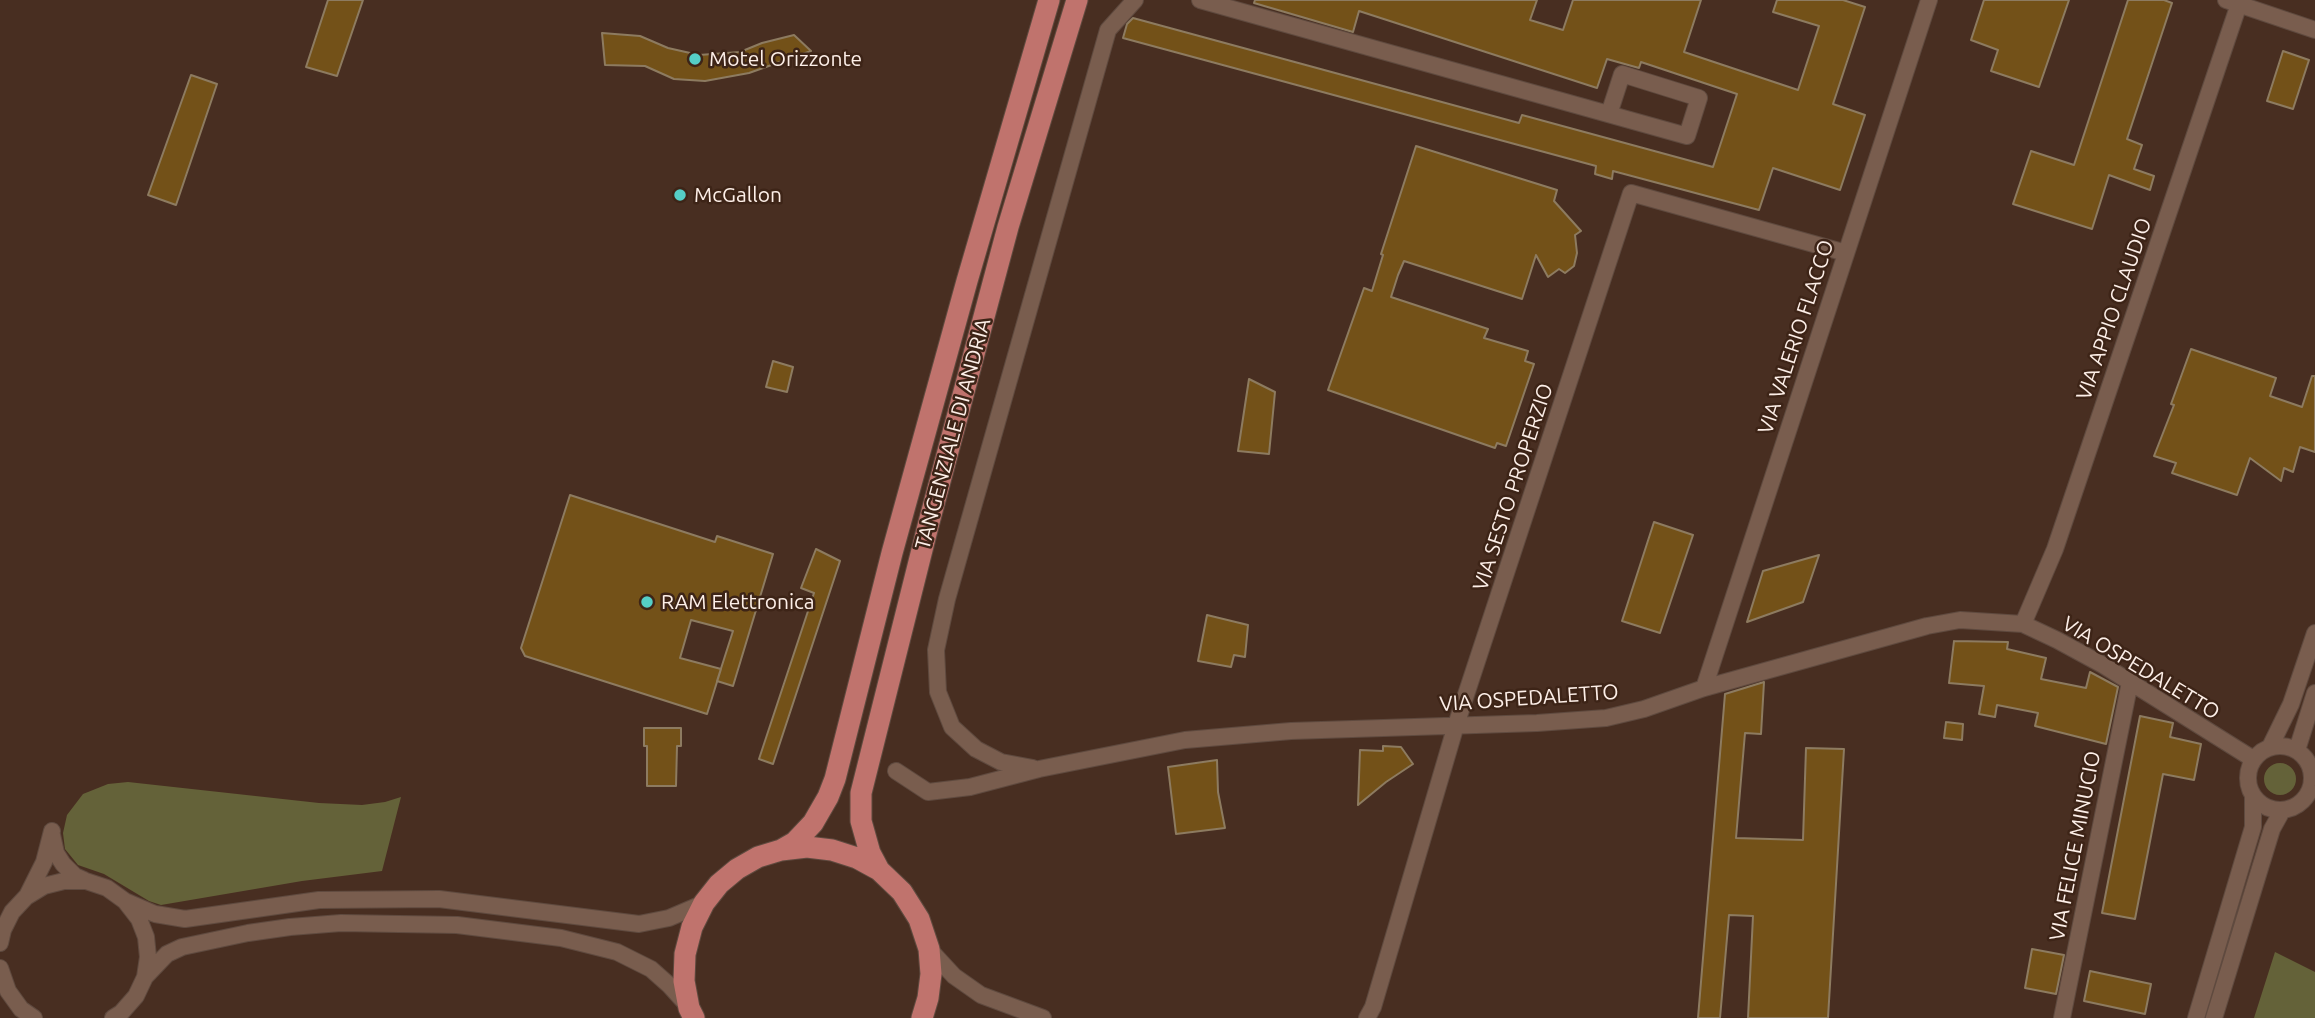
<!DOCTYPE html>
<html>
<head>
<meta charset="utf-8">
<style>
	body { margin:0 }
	canvas { display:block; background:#482e21 }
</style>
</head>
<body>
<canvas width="2315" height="1018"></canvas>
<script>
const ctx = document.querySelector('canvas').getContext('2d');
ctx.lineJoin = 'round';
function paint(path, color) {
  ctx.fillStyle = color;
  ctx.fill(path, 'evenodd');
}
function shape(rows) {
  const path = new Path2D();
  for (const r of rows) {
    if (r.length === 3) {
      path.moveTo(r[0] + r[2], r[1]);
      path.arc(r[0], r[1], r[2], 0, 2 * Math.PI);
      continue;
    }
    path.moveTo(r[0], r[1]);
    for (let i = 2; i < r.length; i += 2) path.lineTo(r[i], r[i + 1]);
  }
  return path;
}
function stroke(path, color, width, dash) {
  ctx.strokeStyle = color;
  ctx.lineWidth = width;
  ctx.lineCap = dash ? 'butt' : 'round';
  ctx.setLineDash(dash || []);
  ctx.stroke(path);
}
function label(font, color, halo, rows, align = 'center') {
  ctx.font = font + ' Ubuntu,sans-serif';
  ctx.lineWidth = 5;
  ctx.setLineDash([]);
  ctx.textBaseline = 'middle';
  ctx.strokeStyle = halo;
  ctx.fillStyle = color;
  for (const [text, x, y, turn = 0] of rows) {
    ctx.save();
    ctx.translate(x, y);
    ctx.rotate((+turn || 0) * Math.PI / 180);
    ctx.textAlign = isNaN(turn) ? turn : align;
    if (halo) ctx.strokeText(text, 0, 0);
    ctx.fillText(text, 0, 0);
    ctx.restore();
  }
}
const green = shape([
	[2280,779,16],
	[128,782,319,803,362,805,385,802,401,797,382,871,302,881,161,905,149,901,104,874,78,865,65,849,63,833,67,815,83,794,108,784],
	[2275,952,2315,972,2315,1018,2254,1018]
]);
const building = shape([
	[328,0,363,0,337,76,306,67,328,0],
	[1255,0,1537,0,1530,20,1563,30,1573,0,1701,0,1684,52,1798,90,1819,26,1773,12,1777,0,1843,0,1865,7,1833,104,1865,115,1840,190,1773,168,1759,210,1613,171,1612,179,1595,174,1596,166,1123,38,1127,24,1133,18,1519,123,1522,115,1713,167,1737,94,1641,62,1639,68,1607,59,1597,88,1359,11,1353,32,1254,3,1255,0],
	[1984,0,2069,0,2039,87,1991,71,1998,50,1971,40,1984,0],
	[2128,0,2164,0,2172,3,2127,139,2142,145,2134,169,2154,176,2150,190,2109,175,2092,229,2013,204,2031,151,2074,165,2128,0],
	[602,33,640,36,668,48,699,55,740,52,762,43,794,35,811,51,749,73,705,81,674,79,645,66,605,65,602,33],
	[2283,51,2309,60,2293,109,2267,101,2283,51],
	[191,75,217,84,176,205,148,195,191,75],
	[1416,146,1557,190,1554,201,1581,231,1575,235,1577,253,1574,266,1565,273,1559,269,1548,277,1536,255,1522,299,1404,261,1398,275,1391,297,1488,329,1484,338,1528,351,1525,361,1534,364,1506,446,1497,443,1495,448,1328,390,1364,288,1372,291,1383,255,1381,254,1416,146],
	[2191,349,2276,378,2270,396,2302,407,2312,376,2315,376,2315,452,2300,447,2293,472,2284,468,2281,481,2250,458,2237,495,2172,473,2176,463,2154,456,2174,405,2171,404,2191,349],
	[773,361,793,367,787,392,766,387,773,361],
	[1249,379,1275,392,1269,454,1238,451,1249,379],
	[570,495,715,542,717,536,773,554,733,686,717,681,733,631,691,620,680,658,721,669,707,714,525,656,521,648,570,495],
	[1654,522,1693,535,1660,633,1622,621,1654,522],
	[816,549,840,561,773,764,759,759,814,593,801,588,816,549],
	[1819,555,1803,602,1747,622,1763,571,1819,555],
	[1207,615,1248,625,1245,657,1234,655,1231,667,1198,661,1207,615],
	[1954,641,2008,642,2007,649,2046,658,2041,679,2086,688,2090,672,2118,687,2106,744,2035,726,2038,713,1997,705,1995,717,1979,714,1984,686,1949,683,1954,641],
	[1764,682,1761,734,1745,733,1736,838,1803,840,1806,748,1844,749,1828,1018,1748,1018,1753,916,1729,915,1720,1018,1698,1018,1725,694,1764,682],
	[2140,716,2173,723,2170,737,2201,744,2194,780,2163,774,2135,919,2102,913,2140,716],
	[1946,722,1963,724,1962,740,1944,738,1946,722],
	[644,728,681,728,681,746,677,746,676,786,647,786,647,746,644,746,644,728],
	[1383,746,1401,747,1413,764,1386,782,1358,805,1360,750,1383,751,1383,746],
	[1217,760,1218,792,1225,828,1176,834,1168,767,1217,760],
	[2032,949,2064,955,2056,994,2025,988,2032,949],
	[2090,971,2151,984,2145,1014,2084,1001,2090,971]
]);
const minor = shape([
	[1200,0,1687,136,1699,98,1622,74,1609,114],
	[2226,0,2315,30],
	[2023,624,2055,549,2239,4],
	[1704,688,1929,0],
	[2280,778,32],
	[2270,747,2291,704,2315,633],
	[2297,750,2315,693],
	[1033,768,1001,762,976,749,952,727,938,692,936,650,947,599,1108,30,1135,0],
	[896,771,928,792,970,787,1039,769,1185,740,1291,731,1537,723,1606,718,1644,709,1704,688,1927,626,1960,620,2023,624,2057,640,2103,665,2253,759],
	[52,835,56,853,63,864,75,876,84,880],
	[28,894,44,862,52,831],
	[125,901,155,914,185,919,319,900,439,899,639,924,669,918,704,903],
	[0,943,3,930,12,912,26,897,44,886,64,881,86,881,107,888,125,901,139,919,146,937,148,957,145,977,136,996,121,1013,113,1018],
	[929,949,954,976,981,995,1043,1018],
	[0,968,8,991,21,1009,34,1018],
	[145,977,167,954,182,947,248,933,290,927,341,923,457,925,561,938,617,952,651,969,669,985,688,1006],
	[1367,1018,1373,1007,1456,725,1631,193,1846,253],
	[2062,1018,2130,682],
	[2196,1018,2253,827,2253,796],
	[2214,1018,2272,829,2282,811]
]);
const primary = shape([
	[781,850,795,842,813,823,828,797,835,779,892,553,967,281,1049,0],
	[879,870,870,853,861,821,861,793,928,526,1008,227,1077,0],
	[694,1018,689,1008,684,981,685,954,692,927,704,903,719,884,737,869,758,857,781,850,807,847,832,850,857,858,879,870,902,892,919,919,929,949,931,974,928,998,922,1018]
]);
const markers = [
	[695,59,7,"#55cec6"],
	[680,195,7,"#55cec6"],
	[647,602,7,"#55cec6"]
];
const poiNames = [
	["Motel Orizzonte",709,59],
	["McGallon",694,195],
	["RAM Elettronica",661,602]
];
const streetNames = [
	["VIA APPIO CLAUDIO",2114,309,-71],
	["VIA VALERIO FLACCO",1796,337,-72],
	["TANGENZIALE DI ANDRIA",953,434,-75],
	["VIA SESTO PROPERZIO",1513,487,-72],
	["VIA OSPEDALETTO",2141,668,31],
	["VIA OSPEDALETTO",1529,698,-4],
	["VIA FELICE MINUCIO",2075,846,-79]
];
paint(green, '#646239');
paint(building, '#735118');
stroke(building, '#8d7b60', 2);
stroke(minor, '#5f4a3f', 18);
stroke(primary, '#5f4a3f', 23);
stroke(minor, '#795d4e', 16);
stroke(primary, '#c0736d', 21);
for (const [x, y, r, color] of markers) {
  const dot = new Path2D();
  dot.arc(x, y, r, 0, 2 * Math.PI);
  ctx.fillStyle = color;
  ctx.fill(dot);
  stroke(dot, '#3d2417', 2.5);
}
label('21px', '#fdefe8', '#3d2417', poiNames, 'left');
label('21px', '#fdefe8', '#3d2417', streetNames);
</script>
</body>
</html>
